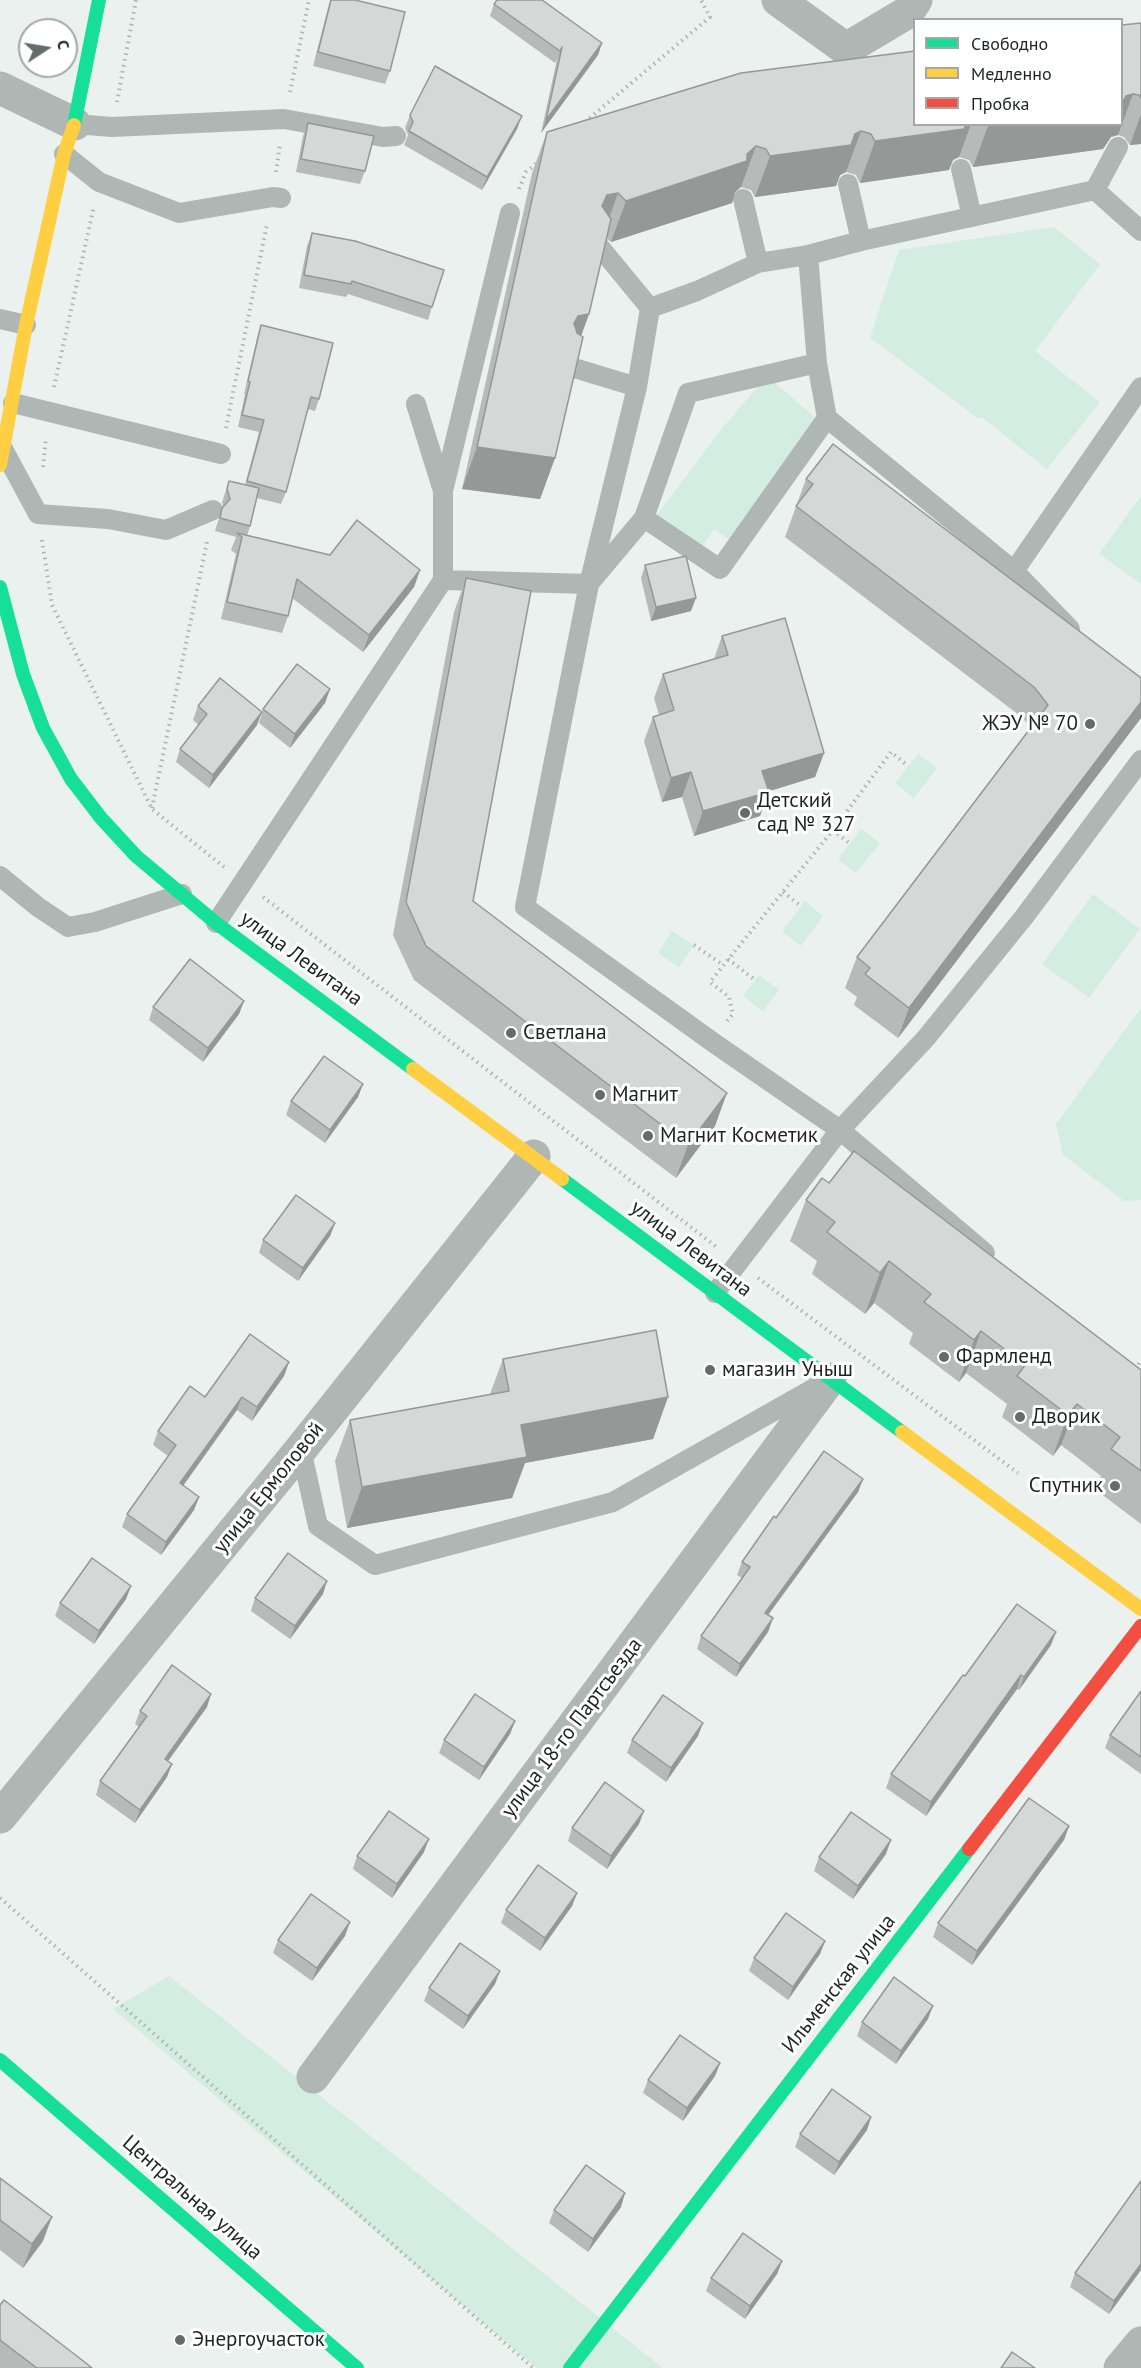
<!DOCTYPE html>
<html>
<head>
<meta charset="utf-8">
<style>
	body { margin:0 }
	#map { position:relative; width:1141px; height:2368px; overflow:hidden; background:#eaf1ee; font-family:"PT Sans",sans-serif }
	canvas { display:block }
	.legend { position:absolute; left:913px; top:18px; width:210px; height:108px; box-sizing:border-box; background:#fff; border:2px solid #a5a7a6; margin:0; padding:8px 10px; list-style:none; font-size:18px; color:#1e2321 }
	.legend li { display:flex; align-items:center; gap:12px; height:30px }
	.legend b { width:30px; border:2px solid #a5a7a6 }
	.north { position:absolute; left:18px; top:18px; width:60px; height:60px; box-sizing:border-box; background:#fff; border:2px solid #a5a7a6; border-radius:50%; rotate:78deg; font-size:16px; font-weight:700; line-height:24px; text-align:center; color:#1e2321 }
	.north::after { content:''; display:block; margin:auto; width:21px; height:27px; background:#656b69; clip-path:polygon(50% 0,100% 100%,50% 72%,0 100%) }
</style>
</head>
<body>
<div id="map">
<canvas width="1141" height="2368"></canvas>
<ul class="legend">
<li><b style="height:8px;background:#16e098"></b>Свободно</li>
<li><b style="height:8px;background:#ffcf43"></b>Медленно</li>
<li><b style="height:8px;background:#f24e42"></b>Пробка</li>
</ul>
<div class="north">С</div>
</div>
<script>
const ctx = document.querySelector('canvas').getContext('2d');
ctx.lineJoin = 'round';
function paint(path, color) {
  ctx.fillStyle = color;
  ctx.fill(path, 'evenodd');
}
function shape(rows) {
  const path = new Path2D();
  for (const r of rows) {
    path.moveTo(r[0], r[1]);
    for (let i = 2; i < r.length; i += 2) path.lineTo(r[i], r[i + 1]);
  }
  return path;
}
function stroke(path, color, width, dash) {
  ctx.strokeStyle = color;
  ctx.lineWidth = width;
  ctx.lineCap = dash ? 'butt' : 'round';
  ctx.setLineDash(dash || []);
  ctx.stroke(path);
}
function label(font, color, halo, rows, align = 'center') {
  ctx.font = font + ' "PT Sans",sans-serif';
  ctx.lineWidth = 6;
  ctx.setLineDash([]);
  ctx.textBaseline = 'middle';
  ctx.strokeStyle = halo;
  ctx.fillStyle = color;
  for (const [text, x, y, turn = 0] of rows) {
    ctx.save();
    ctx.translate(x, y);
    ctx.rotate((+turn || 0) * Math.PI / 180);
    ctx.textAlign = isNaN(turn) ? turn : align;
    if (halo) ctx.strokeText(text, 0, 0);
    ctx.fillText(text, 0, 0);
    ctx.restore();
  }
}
const green = shape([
	[1054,227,1100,264,1035,351,1100,402,1047,469,983,418,978,418,870,338,899,250],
	[767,376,818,420,731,541,714,529,701,548,654,519,724,426],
	[1141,496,1141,584,1099,554],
	[918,754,937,768,914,798,895,783],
	[861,829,880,843,856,873,838,859],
	[1093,894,1140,929,1089,998,1042,964],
	[805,901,823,916,801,946,782,931],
	[672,931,694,945,679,967,658,953],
	[759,975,779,990,763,1011,743,996],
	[1141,1008,1141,1200,1124,1201,1063,1155,1056,1124],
	[169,1976,663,2368,536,2368,113,2009]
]);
const path = shape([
	[290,92,309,0],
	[117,102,136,0],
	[585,122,710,17,701,0],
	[276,172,280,144],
	[519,189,526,172,538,162],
	[54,387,94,206],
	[226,428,267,224],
	[43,467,46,438],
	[42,540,52,605,152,809,224,867],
	[152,808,207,542],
	[833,830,849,843],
	[783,892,801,906],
	[263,897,718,1248],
	[694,945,723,965],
	[728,959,755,980],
	[727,1021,733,1014,729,997,710,982,833,830,891,752,908,766],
	[758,1278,1018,1473],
	[1136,1370,1141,1359],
	[0,1898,533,2368]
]);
const lane = shape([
	[75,124,112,127,284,119,383,137,396,136],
	[64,154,99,182,179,213,273,197,281,198],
	[961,169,972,217],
	[848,184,861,241],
	[1095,190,1118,147],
	[743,199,758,263],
	[599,246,650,308],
	[808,255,817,363,827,418,1014,571,1070,629],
	[0,319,26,325],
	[571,367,637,387],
	[13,403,221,454],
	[416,404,443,491],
	[3,449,38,514,108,519,166,530,213,510],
	[644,518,720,569,827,418],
	[1014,571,1141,387],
	[443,580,443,491,510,213],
	[592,580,644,518,688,393,817,363],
	[0,876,38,907,68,927,95,922,182,894],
	[216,923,443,580,589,584],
	[985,1253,840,1130,714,1043,525,907,589,584,637,387,650,308,697,291,758,263,808,255,861,241,1095,190,1141,231],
	[715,1293,840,1130,926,1038,1024,917,1141,760],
	[301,1449,318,1526,375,1565,613,1502,818,1386]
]);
const street = shape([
	[778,0,846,49,908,12,916,0],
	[0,88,75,124],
	[0,1817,301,1449,534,1156],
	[313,2077,830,1379],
	[1120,2368,1141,2343]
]);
const fast = shape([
	[74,125,99,0],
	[0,587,23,674,43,728,71,779,101,818,136,856,216,923,413,1069],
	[562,1179,902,1432],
	[0,2060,357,2368],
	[570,2368,969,1849]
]);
const slow = shape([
	[0,465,26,325,64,154,74,125],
	[413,1069,562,1179],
	[902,1432,1141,1609]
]);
const jam = shape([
	[969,1849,1141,1626]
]);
const wall = shape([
	[330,0,355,0,390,71,385,84,313,66],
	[494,4,602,43,598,55,541,133,557,59,555,63,490,16],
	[1141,23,1141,144,1130,145,1124,137,1118,135,1111,137,1103,149,973,167,969,160,959,157,953,160,949,170,860,183,856,175,846,172,840,175,836,186,755,197,751,190,741,187,735,192,732,203,611,242,606,238,589,314,581,336,555,458,540,499,462,489,532,173,547,132,915,124,1122,124],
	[410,115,517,129,482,190,404,145,408,135,405,128],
	[308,123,365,171,360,184,296,172,303,136],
	[312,233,432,307,428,320,348,294,346,297,299,288,307,246],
	[261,325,319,399,315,411,308,409,286,492,281,504,257,498,250,526,247,536,330,555,420,570,414,587,363,652,292,598,288,616,282,633,221,619,236,554,231,550,236,537,215,531,218,521,223,507,222,502,229,481,245,485,259,432,238,427,245,394,244,394,257,338],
	[806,479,1141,678,1141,718,898,1038,854,1005,857,997,845,988,857,957,1030,728,1023,718,785,537],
	[645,565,691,611,651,621,641,578],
	[466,578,473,901,715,1126,676,1178,414,980,393,935,454,612],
	[722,636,824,753,815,777,768,791,760,816,694,836,682,797,662,802,644,741,653,717,659,715,654,698,663,674,714,659],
	[330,689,325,703,290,748,259,723,263,709],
	[198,706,257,725,209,788,176,762,180,749,199,725,193,720],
	[244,1001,239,1014,203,1062,149,1020,153,1007],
	[363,1084,358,1097,325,1143,286,1115,291,1101],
	[829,1183,1141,1370,1141,1524,1096,1490,1101,1476,1061,1445,1053,1456,1002,1417,1007,1404,966,1373,959,1382,909,1344,913,1333,874,1303,865,1314,812,1274,817,1261,790,1241,806,1200],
	[335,1223,330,1236,298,1281,259,1253,263,1240],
	[503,1359,668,1397,653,1439,525,1463,512,1498,347,1528,335,1461,350,1420,490,1394],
	[289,1362,284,1376,252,1421,237,1410,183,1486,199,1497,194,1510,161,1555,122,1527,127,1514,168,1456,153,1445,158,1431,205,1397],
	[863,1479,858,1492,768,1615,773,1618,768,1632,736,1677,697,1649,701,1636,742,1578,737,1575,742,1562,776,1518],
	[131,1586,126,1599,94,1644,55,1616,60,1603],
	[323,1594,290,1639,251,1611,255,1598],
	[1051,1645,1019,1690,1017,1689,926,1816,886,1788,891,1774,965,1676],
	[1141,1691,1141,1774,1105,1748,1110,1735],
	[207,1707,168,1761,167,1777,135,1823,96,1795,100,1781,139,1727,135,1724,140,1711],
	[515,1721,510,1734,479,1780,439,1753,444,1740],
	[698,1736,666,1782,627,1753,632,1740],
	[639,1824,607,1869,568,1841,572,1828],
	[1069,1826,1064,1840,972,1965,933,1937,938,1923],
	[424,1852,392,1898,353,1869,357,1856],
	[886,1854,853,1899,814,1871,819,1857],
	[577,1893,572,1906,540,1951,501,1923,506,1910],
	[345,1936,312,1981,273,1953,278,1940],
	[825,1941,820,1954,788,2000,749,1971,754,1958],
	[495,1984,463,2029,424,2001,429,1988],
	[928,2019,896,2064,857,2036,862,2022],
	[720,2063,715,2076,683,2121,643,2093,648,2080],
	[871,2117,867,2130,834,2175,795,2147,800,2134],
	[0,2178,43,2241,23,2268,0,2250],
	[1141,2181,1141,2270,1109,2314,1070,2287,1075,2273],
	[621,2207,588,2252,549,2223,554,2210],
	[782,2261,777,2274,745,2319,706,2291,711,2278],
	[0,2305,92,2368,0,2368]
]);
const shadedWall = shape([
	[602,43,598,55,541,133,546,120],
	[1133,94,1118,135,1111,137,1103,149,973,167,988,126,995,124,1122,124,1122,103,1126,96],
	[1141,114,1141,144,1130,145],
	[522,116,517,129,482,190,487,177],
	[966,124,971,124,959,157,953,160,949,170,860,183,875,141],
	[861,131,846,172,840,175,836,186,755,197,770,156,855,134],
	[756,146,741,187,735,192,732,203,611,242,626,201,747,154],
	[618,193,603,235,602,206,607,195],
	[589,314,574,355,574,323,578,316],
	[477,447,555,458,540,499,462,489],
	[420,570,414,587,363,652,369,635],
	[696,598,691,611,651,621,656,607],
	[330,689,325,703,290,748,295,734],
	[1141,702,1141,718,898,1038,909,1008],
	[262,712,257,725,209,788,213,775],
	[824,753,815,777,754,796,762,771],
	[691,772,682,797,662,802,671,778],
	[769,792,760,816,694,836,703,811],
	[244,1001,239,1014,203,1062,208,1048],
	[363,1084,358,1097,325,1143,330,1130],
	[727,1093,715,1126,676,1178,688,1145],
	[335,1223,330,1236,298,1281,303,1268],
	[889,1261,874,1303,865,1314,880,1273],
	[981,1331,966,1373,959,1382,974,1340],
	[289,1362,284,1376,252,1421,257,1407],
	[242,1397,237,1410,175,1497,180,1483],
	[668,1397,653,1439,525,1463,512,1498,347,1528,362,1487,521,1425],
	[1077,1404,1061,1445,1053,1456,1068,1415],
	[863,1479,858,1492,760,1626,765,1613],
	[199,1497,194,1510,161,1555,166,1542],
	[327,1581,323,1594,290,1639,295,1626],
	[131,1586,126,1599,94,1644,99,1631],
	[773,1618,768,1632,736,1677,740,1664],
	[1056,1632,1051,1645,1019,1690,1024,1677],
	[1021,1675,1017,1689,926,1816,931,1802],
	[211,1694,207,1707,160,1772,165,1759],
	[515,1721,510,1734,479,1780,484,1767],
	[703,1723,698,1736,666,1782,671,1768],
	[172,1764,167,1777,135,1823,140,1810],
	[644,1811,639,1824,607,1869,611,1856],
	[1069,1826,1064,1840,972,1965,977,1951],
	[429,1839,424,1852,392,1898,397,1884],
	[891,1840,886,1854,853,1899,858,1886],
	[577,1893,572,1906,540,1951,545,1938],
	[350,1922,345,1936,312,1981,317,1968],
	[825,1941,820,1954,788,2000,793,1987],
	[500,1971,495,1984,463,2029,468,2016],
	[933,2006,928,2019,896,2064,901,2051],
	[720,2063,715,2076,683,2121,687,2108],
	[871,2117,867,2130,834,2175,839,2162],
	[625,2193,621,2207,588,2252,593,2239],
	[52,2217,43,2241,23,2268,32,2244],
	[782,2261,777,2274,745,2319,750,2306],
	[1141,2264,1141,2270,1109,2314,1114,2301]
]);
const building = shape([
	[331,0,355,0,405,12,390,71,318,52,331,0],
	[497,0,542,0,602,43,546,120,562,47,560,51,494,4,497,0],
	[1141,23,1141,98,1139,95,1133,94,1126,96,1122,103,1122,25,1141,23],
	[915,51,915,124,966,124,964,129,875,141,871,134,861,131,855,134,851,145,770,156,766,149,756,146,747,154,747,161,626,201,618,193,607,195,602,206,611,219,589,314,578,316,574,323,577,333,583,337,555,458,477,447,547,132,741,73,915,51],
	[435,66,522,116,487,177,409,131,413,122,410,115,435,66],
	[308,123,374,136,365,171,301,159,308,123],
	[312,233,355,241,444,270,432,307,352,281,351,284,304,275,312,233],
	[261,325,333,343,319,399,311,397,286,492,247,481,264,420,242,415,250,382,248,381,261,325],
	[833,444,1141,678,1141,702,909,1008,865,974,870,968,857,957,1048,705,1034,687,796,506,813,484,806,479,833,444],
	[229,481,259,488,250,526,220,518,222,508,230,499,227,489,229,481],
	[357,520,420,570,369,635,297,579,288,616,227,602,242,537,237,533,330,555,357,520],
	[686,556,696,598,656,607,645,565,686,556],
	[466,578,531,591,473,901,727,1093,688,1145,426,946,406,902,466,578],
	[785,618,824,753,762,771,769,792,703,811,691,772,671,778,653,717,674,710,663,674,728,655,722,636,785,618],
	[297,664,330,689,295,734,263,709,297,664],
	[220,678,262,712,213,775,180,749,207,714,198,706,220,678],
	[190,959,244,1001,208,1048,153,1007,190,959],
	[324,1056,363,1084,330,1130,291,1101,324,1056],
	[854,1151,1141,1370,1141,1471,1111,1449,1120,1437,1077,1404,1068,1415,1017,1376,1025,1365,981,1331,974,1340,924,1302,931,1294,889,1261,880,1273,827,1232,835,1222,806,1200,822,1178,829,1183,854,1151],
	[296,1195,335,1223,303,1268,263,1240,296,1195],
	[656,1330,668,1397,521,1425,527,1457,362,1487,350,1420,509,1391,503,1359,656,1330],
	[250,1334,289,1362,257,1407,242,1397,180,1483,199,1497,166,1542,127,1514,176,1445,158,1431,190,1386,205,1397,250,1334],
	[824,1451,863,1479,765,1613,773,1618,740,1664,701,1636,750,1567,742,1562,774,1516,776,1518,824,1451],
	[288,1553,327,1581,295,1626,255,1598,288,1553],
	[92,1558,131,1586,99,1631,60,1603,92,1558],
	[1017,1604,1056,1632,1024,1677,1021,1675,931,1802,891,1774,963,1675,965,1676,1017,1604],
	[172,1665,211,1694,165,1759,172,1764,140,1810,100,1781,147,1716,140,1711,172,1665],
	[1141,1691,1141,1757,1110,1735,1141,1691],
	[475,1694,515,1721,484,1767,444,1740,475,1694],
	[663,1695,703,1723,671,1768,632,1740,663,1695],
	[605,1782,644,1811,611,1856,572,1828,605,1782],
	[1029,1798,1069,1826,977,1951,938,1923,1029,1798],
	[389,1811,429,1839,397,1884,357,1856,389,1811],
	[851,1812,891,1840,858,1886,819,1857,851,1812],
	[538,1865,577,1893,545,1938,506,1910,538,1865],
	[311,1894,350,1922,317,1968,278,1940,311,1894],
	[786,1913,825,1941,793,1987,754,1958,786,1913],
	[460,1943,500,1971,468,2016,429,1988,460,1943],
	[894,1977,933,2006,901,2051,862,2022,894,1977],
	[680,2035,720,2063,687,2108,648,2080,680,2035],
	[832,2089,871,2117,839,2162,800,2134,832,2089],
	[586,2165,625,2193,593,2239,554,2210,586,2165],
	[0,2178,52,2217,32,2244,0,2220,0,2178],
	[1141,2181,1141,2264,1114,2301,1075,2273,1141,2181],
	[743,2233,782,2261,750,2306,711,2278,743,2233],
	[4,2300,82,2360,92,2368,37,2368,0,2340,0,2305,4,2300],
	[1012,2352,1035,2368,1001,2368,1012,2352]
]);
const markers = [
	[1090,724,6,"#656b69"],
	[745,813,6,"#656b69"],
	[511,1033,6,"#656b69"],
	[600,1095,6,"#656b69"],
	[648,1136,6,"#656b69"],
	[944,1357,6,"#656b69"],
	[710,1370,6,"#656b69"],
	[1020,1417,6,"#656b69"],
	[1115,1486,6,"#656b69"],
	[180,2340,6,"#656b69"]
];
const poiNames = [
	["ЖЭУ № 70",1078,724,"right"],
	["Детский",757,801],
	["сад № 327",757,825],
	["Светлана",523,1033],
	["Магнит",612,1095],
	["Магнит Косметик",660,1136],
	["Фармленд",956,1357],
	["магазин Уныш",722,1370],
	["Дворик",1032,1417],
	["Спутник",1103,1486,"right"],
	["Энергоучасток",192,2340]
];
const streetNames = [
	["улица Левитана",301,959,36],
	["улица Левитана",691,1249,37],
	["улица Ермоловой",269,1488,-51],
	["улица 18-го Партсъезда",572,1728,-53],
	["Ильменская улица",839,1984,-52],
	["Центральная улица",192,2198,41]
];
paint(green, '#d3ede2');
stroke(path, '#acb3b0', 4, [1.5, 4.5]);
stroke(lane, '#aeb7b4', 20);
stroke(street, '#aeb7b4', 33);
stroke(fast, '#16e098', 14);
stroke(slow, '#ffcf43', 14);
stroke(jam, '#f24e42', 14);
paint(wall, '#b6bbb9');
paint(shadedWall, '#949896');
paint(building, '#d4d9d7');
stroke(building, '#949896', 1.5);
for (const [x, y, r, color] of markers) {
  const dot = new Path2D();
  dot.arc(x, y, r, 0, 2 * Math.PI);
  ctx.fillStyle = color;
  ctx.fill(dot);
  stroke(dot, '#fff', 2);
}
label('21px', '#1e2321', '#fff', poiNames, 'left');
label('21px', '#1e2321', '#fff', streetNames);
</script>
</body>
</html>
